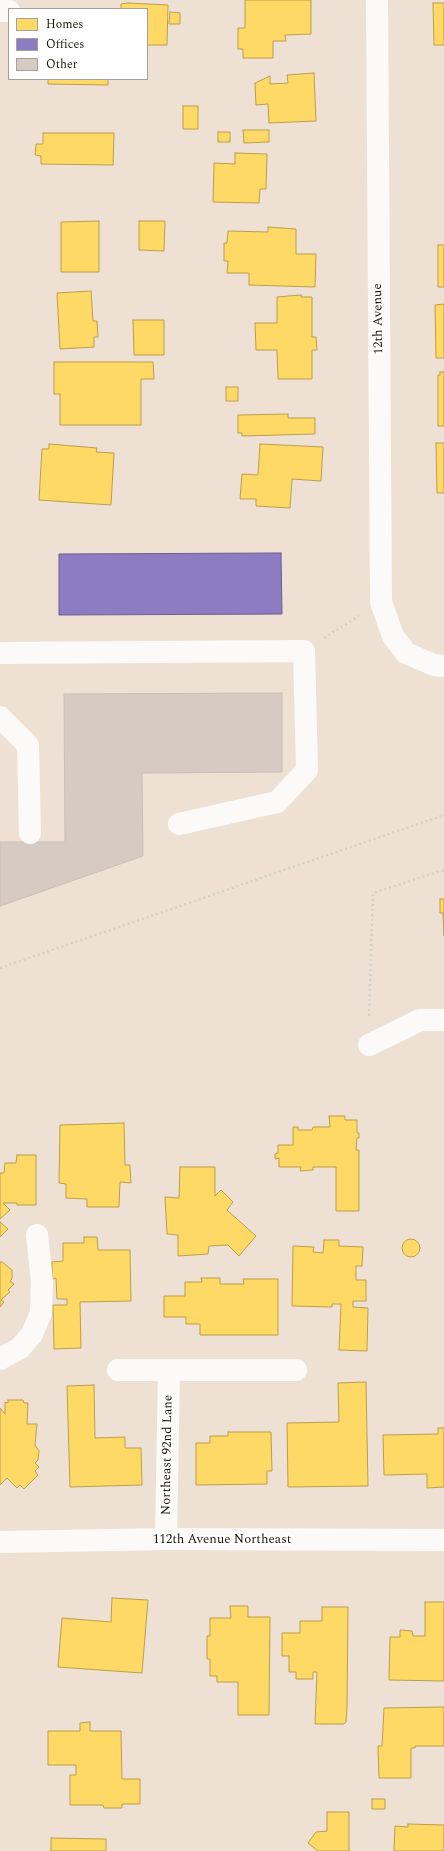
<!DOCTYPE html>
<html>
<head>
<meta charset="utf-8">
<style>
	body { margin:0 }
	#map { position:relative; width:444px; height:1851px; overflow:hidden; background:#eee1d3; font-family:Spectral,serif }
	canvas { display:block }
	.legend { position:absolute; left:8px; top:8px; width:140px; height:72px; box-sizing:border-box; background:#fff; border:1px solid #a4a19d; margin:0; padding:5px 7px; list-style:none; font-size:12px; color:#1c140b }
	.legend li { display:flex; align-items:center; gap:8px; height:20px }
	.legend b { width:20px; border:1px solid #a4a19d }
</style>
</head>
<body>
<div id="map">
<canvas width="444" height="1851"></canvas>
<ul class="legend">
<li><b style="height:11px;background:#ffd966"></b>Homes</li>
<li><b style="height:11px;background:#8e7cc3"></b>Offices</li>
<li><b style="height:11px;background:#d7cac2"></b>Other</li>
</ul>
</div>
<script>
const ctx = document.querySelector('canvas').getContext('2d');
ctx.lineJoin = 'round';
function paint(path, color) {
  ctx.fillStyle = color;
  ctx.fill(path, 'evenodd');
}
function shape(rows) {
  const path = new Path2D();
  for (const r of rows) {
    if (r.length === 3) {
      path.moveTo(r[0] + r[2], r[1]);
      path.arc(r[0], r[1], r[2], 0, 2 * Math.PI);
      continue;
    }
    path.moveTo(r[0], r[1]);
    for (let i = 2; i < r.length; i += 2) path.lineTo(r[i], r[i + 1]);
  }
  return path;
}
function stroke(path, color, width, dash) {
  ctx.strokeStyle = color;
  ctx.lineWidth = width;
  ctx.lineCap = dash ? 'butt' : 'round';
  ctx.setLineDash(dash || []);
  ctx.stroke(path);
}
function label(font, color, halo, rows, align = 'center') {
  ctx.font = font + ' Spectral,serif';
  ctx.lineWidth = 4;
  ctx.setLineDash([]);
  ctx.textBaseline = 'middle';
  ctx.strokeStyle = halo;
  ctx.fillStyle = color;
  for (const [text, x, y, turn = 0] of rows) {
    ctx.save();
    ctx.translate(x, y);
    ctx.rotate((+turn || 0) * Math.PI / 180);
    ctx.textAlign = isNaN(turn) ? turn : align;
    if (halo) ctx.strokeText(text, 0, 0);
    ctx.fillText(text, 0, 0);
    ctx.restore();
  }
}
const homes = shape([
	[245,0,311,0,311,34,285,35,286,41,273,41,273,58,243,58,243,49,238,49,238,28,245,28,245,0],
	[128,3,168,5,167,45,147,45,147,9,121,9,121,4,128,3],
	[433,3,444,3,444,45,434,45,433,3],
	[170,12,180,13,180,24,169,24,170,12],
	[314,73,316,121,269,123,268,104,256,105,255,83,270,76,270,84,288,83,287,75,314,73],
	[48,79,108,79,108,85,48,84,48,79],
	[183,106,198,106,198,129,183,129,183,106],
	[243,130,269,130,269,142,244,143,243,130],
	[218,132,230,132,230,142,218,142,218,132],
	[43,133,114,133,113,165,41,164,41,156,35,155,36,144,43,144,43,133],
	[235,153,267,154,266,189,260,189,259,203,213,202,214,163,235,164,235,153],
	[99,221,99,272,61,272,61,222,99,221],
	[139,221,165,221,164,251,139,250,139,221],
	[268,227,296,229,296,254,316,254,315,287,249,285,249,273,227,273,228,261,224,261,224,243,227,243,228,231,268,232,268,227],
	[438,245,444,245,444,287,438,287,438,245],
	[91,291,93,321,97,321,98,337,94,337,94,347,60,349,57,293,91,291],
	[301,295,301,297,312,297,312,337,316,337,317,350,312,350,312,379,278,379,277,350,256,350,255,323,277,323,277,297,301,295],
	[444,304,444,358,436,358,435,305,444,304],
	[133,320,164,320,164,355,134,355,133,320],
	[54,362,153,362,154,379,141,379,141,425,60,425,60,394,54,394,54,362],
	[440,372,444,372,444,426,438,426,438,375,440,375,440,372],
	[226,387,238,387,238,401,226,401,226,387],
	[288,414,288,418,315,418,315,434,242,436,242,433,238,433,238,415,288,414],
	[436,443,444,443,444,493,437,493,436,443],
	[49,444,97,448,96,452,114,453,111,505,39,500,42,449,49,449,49,444],
	[260,444,323,447,321,481,292,479,290,508,256,506,256,499,240,499,242,474,258,475,260,444],
	[440,899,444,899,444,936,443,913,440,913,440,899],
	[329,1116,345,1116,345,1120,357,1120,357,1133,359,1133,359,1138,357,1138,356,1150,359,1150,359,1211,336,1211,336,1167,313,1167,313,1170,300,1171,301,1167,279,1167,279,1158,275,1159,275,1154,278,1153,278,1145,293,1145,293,1127,298,1127,298,1130,312,1130,313,1127,330,1127,329,1116],
	[124,1123,125,1165,130,1165,131,1183,120,1182,119,1207,87,1207,87,1199,66,1198,66,1184,59,1183,60,1125,124,1123],
	[17,1155,36,1155,36,1205,17,1205,17,1203,3,1203,10,1210,0,1219,0,1173,4,1173,5,1163,16,1163,17,1155],
	[180,1167,215,1167,215,1196,221,1190,233,1202,227,1210,256,1236,239,1256,228,1245,209,1246,208,1254,178,1256,178,1235,167,1234,165,1197,179,1198,180,1167],
	[0,1222,8,1229,0,1237,0,1222],
	[84,1237,97,1237,98,1250,130,1250,131,1301,80,1302,81,1348,54,1349,53,1305,67,1305,67,1299,57,1299,56,1278,52,1279,52,1262,63,1261,63,1243,84,1243,84,1237],
	[411,1248,9],
	[324,1240,339,1240,339,1246,363,1247,362,1266,356,1266,356,1280,366,1280,366,1301,353,1301,353,1307,368,1308,367,1351,339,1350,341,1304,332,1304,332,1307,292,1306,293,1246,314,1247,313,1252,323,1253,324,1240],
	[0,1262,2,1262,12,1270,12,1279,10,1281,14,1284,8,1290,10,1292,1,1300,4,1302,0,1307,0,1262],
	[201,1278,220,1278,220,1284,244,1284,243,1279,278,1279,278,1335,200,1335,200,1324,186,1324,186,1317,164,1317,164,1296,185,1296,185,1282,202,1282,201,1278],
	[366,1382,368,1486,288,1487,287,1423,339,1422,338,1383,366,1382],
	[94,1385,95,1438,125,1437,125,1448,141,1448,142,1485,70,1487,67,1386,94,1385],
	[8,1400,23,1400,24,1403,28,1403,27,1424,37,1424,35,1445,39,1451,38,1460,35,1463,39,1467,35,1471,38,1475,24,1489,20,1485,17,1488,7,1478,0,1485,0,1408,5,1414,5,1402,8,1403,8,1400],
	[438,1428,444,1428,444,1487,427,1488,427,1474,384,1475,383,1435,438,1434,438,1428],
	[228,1432,271,1432,272,1471,267,1471,267,1484,196,1485,196,1443,210,1443,210,1436,228,1436,228,1432],
	[112,1598,148,1600,142,1673,58,1667,62,1618,111,1622,112,1598],
	[425,1602,444,1602,444,1681,389,1680,390,1637,400,1637,400,1630,412,1631,413,1636,425,1636,425,1602],
	[230,1606,248,1606,248,1617,270,1617,269,1715,238,1715,238,1682,217,1682,217,1676,210,1676,210,1659,207,1659,207,1636,210,1636,210,1618,231,1618,230,1606],
	[322,1607,348,1607,347,1708,346,1722,344,1724,315,1724,317,1672,313,1672,313,1679,296,1679,296,1672,289,1672,289,1656,282,1656,282,1633,300,1633,300,1621,322,1621,322,1607],
	[444,1707,444,1746,415,1746,415,1748,411,1748,411,1778,379,1778,378,1746,382,1746,384,1708,444,1707],
	[90,1722,90,1731,121,1731,122,1779,140,1779,140,1804,122,1804,122,1808,104,1808,103,1805,70,1805,70,1775,76,1775,76,1765,48,1765,48,1731,80,1731,80,1723,90,1722],
	[372,1799,385,1799,385,1809,372,1809,372,1799],
	[327,1812,349,1812,349,1851,318,1851,308,1843,316,1832,327,1831,327,1812],
	[408,1824,444,1825,444,1851,394,1851,395,1826,408,1827,408,1824],
	[51,1838,106,1839,106,1851,51,1851,51,1838]
]);
const offices = shape([
	[281,553,282,614,59,615,59,554,281,553]
]);
const building = shape([
	[282,693,282,772,142,773,143,856,0,906,0,842,65,842,64,694,282,693]
]);
const path = shape([
	[324,638,359,616],
	[0,968,444,815],
	[369,1016,373,893,444,870]
]);
const minor = shape([
	[377,0,381,602,393,636,406,653,434,665,444,666],
	[0,11,9,11],
	[0,653,304,651,307,770,277,802,179,824],
	[0,717,28,745,30,833],
	[369,1045,420,1020,444,1020],
	[0,1359,20,1348,32,1334,41,1313,42,1282,37,1235],
	[118,1370,296,1370],
	[166,1539,169,1370],
	[0,1542,166,1539,444,1540]
]);
const streetNames = [
	["12th Avenue",379,319,-91],
	["Northeast 92nd Lane",168,1455,-89],
	["112th Avenue Northeast",222,1540]
];
paint(homes, '#ffd966');
stroke(homes, '#bb9e4b', 1);
paint(offices, '#8e7cc3');
stroke(offices, '#6c5d8c', 1);
paint(building, '#d7cac2');
stroke(building, '#cabeb5', 1);
stroke(path, '#d3cfca', 2.5, [2, 3]);
stroke(minor, '#fcfaf8', 22);
label('13px', '#1c140b', '#fff', streetNames);
</script>
</body>
</html>
